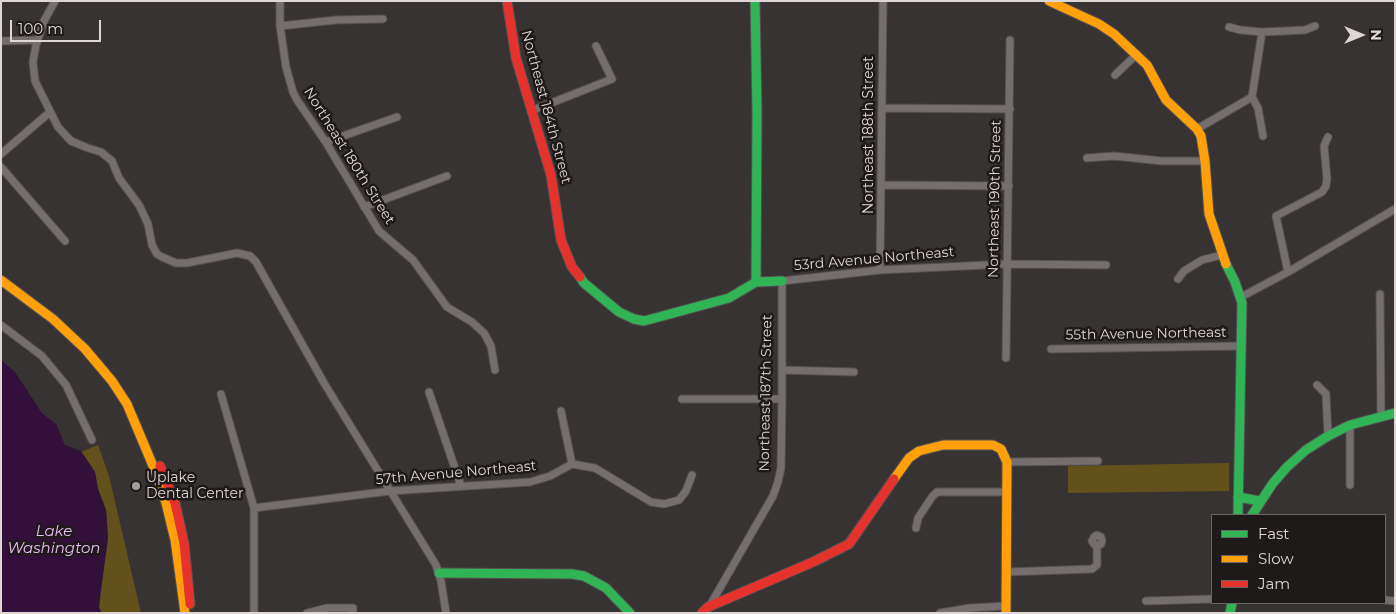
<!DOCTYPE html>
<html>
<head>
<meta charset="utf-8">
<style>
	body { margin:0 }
	#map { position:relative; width:1396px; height:614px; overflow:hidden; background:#383333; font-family:Montserrat,sans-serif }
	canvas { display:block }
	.frame { position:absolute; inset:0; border:2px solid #ddd6d5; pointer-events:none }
	.legend { position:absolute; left:1211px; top:514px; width:175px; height:90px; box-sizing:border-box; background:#1f1a1a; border:1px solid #6b6565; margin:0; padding:6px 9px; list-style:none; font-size:15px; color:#ddd6d5 }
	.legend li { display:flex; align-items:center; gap:10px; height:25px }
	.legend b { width:25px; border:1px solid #6b6565 }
	.north { position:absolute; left:1336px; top:10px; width:50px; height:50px; -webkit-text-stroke:4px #1f1a1a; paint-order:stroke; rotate:90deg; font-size:14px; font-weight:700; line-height:20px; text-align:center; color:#ddd6d5 }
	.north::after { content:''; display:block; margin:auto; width:18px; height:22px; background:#ddd6d5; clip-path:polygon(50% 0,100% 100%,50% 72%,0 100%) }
	.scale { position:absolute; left:10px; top:20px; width:91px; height:22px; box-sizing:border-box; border:2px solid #ddd6d5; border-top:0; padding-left:6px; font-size:15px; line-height:18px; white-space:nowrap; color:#ddd6d5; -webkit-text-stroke:4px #1f1a1a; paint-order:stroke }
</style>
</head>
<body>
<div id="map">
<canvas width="1396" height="614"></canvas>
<div class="frame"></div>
<ul class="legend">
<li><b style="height:6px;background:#30b455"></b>Fast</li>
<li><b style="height:6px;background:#ff9f0a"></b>Slow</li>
<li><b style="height:6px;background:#e5322d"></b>Jam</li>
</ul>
<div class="north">N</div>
<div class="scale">100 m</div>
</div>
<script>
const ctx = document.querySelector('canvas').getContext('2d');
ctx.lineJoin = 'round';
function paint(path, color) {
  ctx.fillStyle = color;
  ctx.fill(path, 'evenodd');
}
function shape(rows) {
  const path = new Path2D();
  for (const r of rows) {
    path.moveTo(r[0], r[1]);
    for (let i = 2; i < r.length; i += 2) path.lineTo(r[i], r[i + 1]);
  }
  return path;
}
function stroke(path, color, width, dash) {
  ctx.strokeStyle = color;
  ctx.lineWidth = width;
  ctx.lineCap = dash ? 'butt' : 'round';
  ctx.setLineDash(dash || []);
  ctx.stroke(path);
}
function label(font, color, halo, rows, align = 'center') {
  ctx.font = font + ' Montserrat,sans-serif';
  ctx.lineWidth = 5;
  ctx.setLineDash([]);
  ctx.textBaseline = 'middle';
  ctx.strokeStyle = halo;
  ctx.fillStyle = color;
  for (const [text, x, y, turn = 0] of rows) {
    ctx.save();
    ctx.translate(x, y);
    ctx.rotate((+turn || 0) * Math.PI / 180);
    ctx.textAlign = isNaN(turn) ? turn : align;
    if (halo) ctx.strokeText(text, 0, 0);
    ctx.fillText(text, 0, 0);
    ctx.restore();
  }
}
const green = shape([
	[98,445,109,476,141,613,102,613,99,608,108,538,106,510,98,489,95,472,81,452],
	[1229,463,1229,491,1068,493,1068,466]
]);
const water = shape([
	[1,360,15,372,42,413,56,424,65,445,81,451,95,472,98,489,106,510,108,538,100,595,99,608,102,613,1,613]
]);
const street = shape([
	[55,1,44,21,36,45,33,62,35,81,58,127,71,141,88,148,101,152,112,161,119,178,139,205,148,224,152,245,157,254,162,257,176,263,187,263,237,253,250,256,256,262,324,383,436,565,441,581,446,613],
	[280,1,280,26,286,67,293,92,297,100,325,141,379,231,413,260,447,307,472,322,484,333,491,346,495,370],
	[280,26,336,20,383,19],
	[1229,27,1240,30,1262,32,1305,30,1315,26],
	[1262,32,1252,97,1258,108,1263,136],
	[1,41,38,40],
	[1115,75,1137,54],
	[882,108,1010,109],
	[531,111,612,79,596,46],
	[1197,129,1252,97],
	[326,142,397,117],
	[1,154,50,112],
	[1087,158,1114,156,1162,161,1205,161],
	[1,167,65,241],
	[881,185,1009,186],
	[364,207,447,176],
	[880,270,883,1],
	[1288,272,1276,216,1322,192,1326,186,1327,179,1324,146,1328,137],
	[1178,279,1184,271,1202,260,1222,255],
	[1380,294,1381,416],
	[1241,297,1288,272,1395,209],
	[1,325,42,356,66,385,92,440],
	[1051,349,1241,346],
	[1006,358,1010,40],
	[782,370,854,372],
	[1317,385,1326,394,1328,436],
	[429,392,461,486],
	[221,394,254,508,254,613],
	[682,399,782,399],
	[561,411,572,464],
	[1007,462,1098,461],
	[1350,485,1350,425],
	[254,508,390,491,530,482,550,476,572,464,595,468,651,502,664,504,679,500,686,491,692,475],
	[916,528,918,518,932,497,937,492,1007,492],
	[1007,572,1092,569,1097,565,1097,546,1094,544,1092,541,1094,537,1097,535,1101,537,1102,541,1101,544,1097,546],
	[1385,600,1395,601],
	[1146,601,1212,599],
	[709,607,773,496,778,482,781,468,782,399,782,281,880,270,1007,264,1106,265],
	[307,613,327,608,353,608,353,613],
	[940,613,970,608,1006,606]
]);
const fast = shape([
	[755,1,757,112,756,282],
	[1226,264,1235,282,1242,303,1238,515],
	[580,277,584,283,619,312,634,319,644,321,729,298,756,282,782,281],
	[1238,497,1260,501],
	[1252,515,1273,483,1287,467,1306,450,1328,436,1350,425,1395,413],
	[439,573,572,574,584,576,606,588,630,613],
	[1230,613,1232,603]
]);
const slow = shape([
	[1049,1,1099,24,1114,34,1147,65,1166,100,1197,129,1201,136,1205,161,1209,214,1226,264],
	[1,280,53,319,85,349,112,381,127,404,156,473,166,503,175,540,185,613],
	[894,479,909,458,919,451,943,445,993,445,1001,449,1007,462,1006,613]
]);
const jam = shape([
	[507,1,516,58,551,175,561,240,572,267,580,277],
	[160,466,175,503,184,543,190,604],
	[702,613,708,607,813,562,849,544,894,479]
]);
const markers = [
	[136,486,5,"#a39d9c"]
];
const streetNames = [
	["Northeast 184th Street",546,107,75],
	["Northeast 188th Street",869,135,-90],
	["Northeast 180th Street",349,156,58],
	["Northeast 190th Street",995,199,-89],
	["53rd Avenue Northeast",874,259,-5],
	["55th Avenue Northeast",1146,334,-1],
	["Northeast 187th Street",766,393,-89],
	["57th Avenue Northeast",456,473,-5]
];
const poiNames = [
	["Uplake",146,478],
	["Dental Center",146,494]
];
const waterNames = [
	["Lake",54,532],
	["Washington",54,549]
];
paint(green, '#62511b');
paint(water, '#33103a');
stroke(street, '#555050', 9);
stroke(fast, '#555050', 11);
stroke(slow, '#555050', 11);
stroke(jam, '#555050', 11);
stroke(street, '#746f6e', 7);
stroke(fast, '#30b455', 9);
stroke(slow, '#ff9f0a', 9);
stroke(jam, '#e5322d', 9);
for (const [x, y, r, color] of markers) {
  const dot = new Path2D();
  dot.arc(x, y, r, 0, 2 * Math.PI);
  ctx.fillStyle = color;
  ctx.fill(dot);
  stroke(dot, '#1f1a1a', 2);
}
label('14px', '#ddd6d5', '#1f1a1a', streetNames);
label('14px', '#ddd6d5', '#1f1a1a', poiNames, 'left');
label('italic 15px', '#ecbcfa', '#1f1a1a', waterNames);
</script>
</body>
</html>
